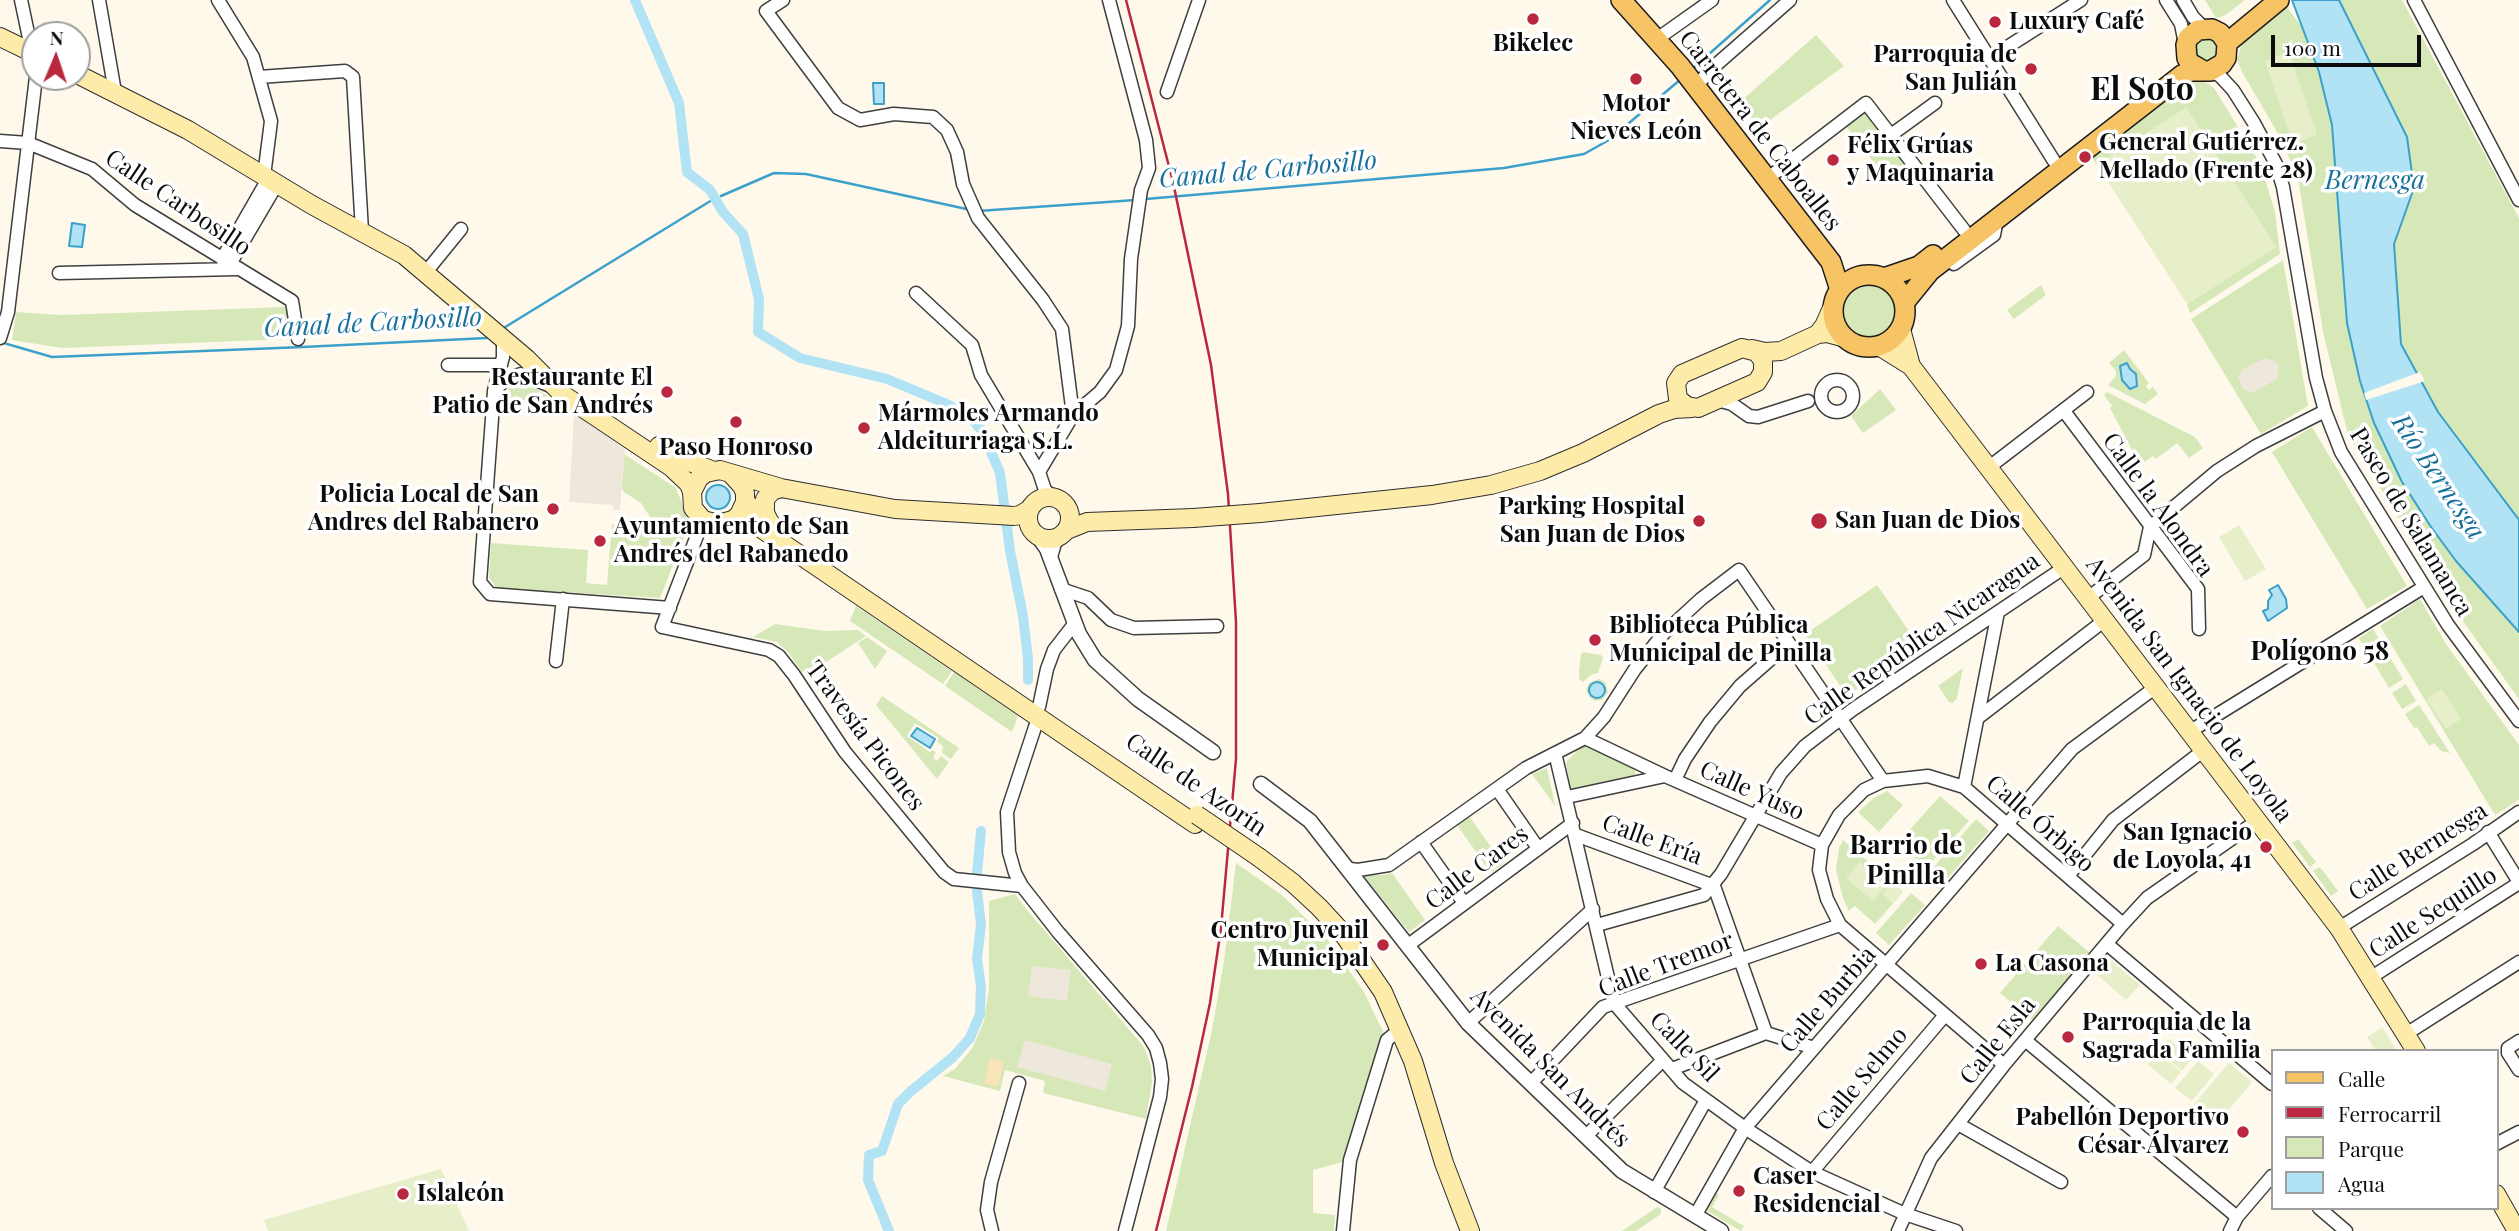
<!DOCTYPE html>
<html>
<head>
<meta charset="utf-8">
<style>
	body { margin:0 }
	#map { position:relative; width:2519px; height:1231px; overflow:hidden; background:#fff9ec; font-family:"Playfair Display",serif }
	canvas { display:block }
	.legend { position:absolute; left:2271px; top:1049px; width:228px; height:161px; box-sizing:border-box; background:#fff; border:2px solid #9e9e9e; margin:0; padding:9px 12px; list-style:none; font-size:21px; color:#0c0c0c }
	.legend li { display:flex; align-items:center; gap:14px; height:35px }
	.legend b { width:35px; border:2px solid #9e9e9e }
	.north { position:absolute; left:21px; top:21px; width:70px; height:70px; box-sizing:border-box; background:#fff; border:2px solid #9e9e9e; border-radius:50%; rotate:2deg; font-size:19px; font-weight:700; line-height:28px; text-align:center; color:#0c0c0c }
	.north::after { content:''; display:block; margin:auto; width:24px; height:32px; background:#b9283e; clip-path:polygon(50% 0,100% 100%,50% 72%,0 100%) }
	.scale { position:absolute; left:2271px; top:35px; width:150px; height:32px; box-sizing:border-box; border:4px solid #0c0c0c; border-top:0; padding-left:9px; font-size:21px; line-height:24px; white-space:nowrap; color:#0c0c0c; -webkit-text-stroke:5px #fff; paint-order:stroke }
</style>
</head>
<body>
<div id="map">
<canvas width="2519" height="1231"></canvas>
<ul class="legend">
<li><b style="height:9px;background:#f6c365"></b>Calle</li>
<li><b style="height:9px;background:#b9283e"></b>Ferrocarril</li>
<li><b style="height:19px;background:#d6e8b7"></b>Parque</li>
<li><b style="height:19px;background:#b2e3f5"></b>Agua</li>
</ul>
<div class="north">N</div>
<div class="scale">100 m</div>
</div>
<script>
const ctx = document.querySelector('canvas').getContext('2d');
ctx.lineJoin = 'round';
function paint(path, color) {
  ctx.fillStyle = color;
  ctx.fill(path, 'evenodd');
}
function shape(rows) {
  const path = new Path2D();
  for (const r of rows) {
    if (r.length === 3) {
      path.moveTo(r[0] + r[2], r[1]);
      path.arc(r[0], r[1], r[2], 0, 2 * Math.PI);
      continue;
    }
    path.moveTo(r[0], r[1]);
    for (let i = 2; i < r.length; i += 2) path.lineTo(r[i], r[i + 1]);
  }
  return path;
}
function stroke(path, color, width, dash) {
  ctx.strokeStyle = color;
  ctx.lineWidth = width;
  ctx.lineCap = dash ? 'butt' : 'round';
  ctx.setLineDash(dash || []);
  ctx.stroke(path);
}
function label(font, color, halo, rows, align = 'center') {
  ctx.font = font + ' "Playfair Display",serif';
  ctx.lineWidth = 7;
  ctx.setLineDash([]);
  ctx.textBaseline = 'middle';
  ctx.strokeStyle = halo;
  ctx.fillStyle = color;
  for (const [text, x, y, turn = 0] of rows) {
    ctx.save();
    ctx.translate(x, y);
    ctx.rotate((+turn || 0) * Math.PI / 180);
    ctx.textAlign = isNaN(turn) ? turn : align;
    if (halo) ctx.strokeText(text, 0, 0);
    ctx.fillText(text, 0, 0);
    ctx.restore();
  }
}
const green = shape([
	[2205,0,2245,0,2224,16,2216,18],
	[2269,0,2282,0,2301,26,2312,51,2327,100,2332,125,2347,323,2360,381,2374,423,2402,482,2431,527,2456,561,2519,632,2519,699,2454,609,2348,435,2323,332,2298,178,2280,137,2242,72,2237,59,2242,44,2263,24,2279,14],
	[2339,0,2402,0,2519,218,2519,520,2438,412,2401,344,2394,244,2414,188,2368,64],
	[1816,35,1844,66,1759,128,1740,102],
	[2200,35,2219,40,2218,60,2199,63,2192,46],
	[2202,80,2214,88,2260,163,2275,212,2280,254,2190,313,2187,304,2276,247,2186,108,2097,165,2092,158,2188,84],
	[1864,110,1906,166,1887,180,1845,125],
	[2283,260,2308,406,2261,434,2191,319],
	[1869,311,26],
	[2041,285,2046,295,2014,319,2007,310],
	[286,307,289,319,290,339,62,348,12,340,16,312,62,315],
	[2124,350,2149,383,2146,386,2149,390,2153,387,2158,394,2145,404,2108,385,2116,376,2116,371,2109,363],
	[521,383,530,385,557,402,502,399,508,389],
	[1880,389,1896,410,1863,433,1851,416],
	[2107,392,2195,437,2203,448,2189,458,2177,443,2156,459,2153,456,2140,465,2110,408,2112,406,2104,395],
	[2312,427,2407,586,2367,609,2272,452],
	[624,454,676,488,686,514,687,523,652,520,641,503,624,492,622,489],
	[649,521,680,527,685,535,660,598,497,588,489,578,491,543,588,550,586,583,607,585,612,524,618,524,629,531,639,533,647,530],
	[1877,585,1920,647,1847,696,1805,634],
	[2420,599,2446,644,2519,745,2519,800,2495,815,2380,626],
	[856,606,952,671,943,684,850,621],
	[775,624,825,631,858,630,866,636,809,673,801,671,789,653,777,642,753,637],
	[2373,629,2403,679,2389,688,2359,638],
	[867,637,887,651,875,669,858,643],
	[1583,652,1601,655,1603,658,1598,673,1591,675,1583,682,1579,679,1579,672,1581,654],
	[1963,668,1957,698,1953,703,1949,702,1938,686],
	[954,672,1018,716,1012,732,945,686],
	[1599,679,1605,682,1608,692,1602,700,1595,701,1589,697,1586,690,1589,683],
	[2406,684,2416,701,2402,709,2392,693],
	[882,696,959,748,951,759,942,753,943,746,937,742,939,738,915,723,907,736,930,752,932,750,936,752,933,758,937,761,941,756,949,762,937,779,876,705],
	[2419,705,2450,753,2441,751,2434,743,2429,746,2417,727,2414,728,2405,714],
	[1583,745,1635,768,1635,776,1570,789,1566,762],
	[1547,768,1555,806,1532,774],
	[1887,791,1903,805,1879,832,1858,812,1874,798],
	[1940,796,1969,821,1926,868,1898,843],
	[1469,816,1503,864,1491,873,1457,825],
	[1976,819,1989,831,1938,889,1924,878],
	[2298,839,2316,862,2310,867,2292,843],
	[1843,840,1903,892,1875,924,1855,906,1849,911,1843,898,1836,870,1839,848],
	[1236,863,1283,896,1327,939,1364,992,1387,1040,1350,1160,1313,1170,1313,1213,1335,1215,1334,1231,1166,1231,1212,1030,1224,961],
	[2320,867,2338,891,2331,896,2313,871],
	[1392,873,1425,920,1409,932,1363,875,1385,875],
	[1911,893,1925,905,1889,945,1876,933],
	[1015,894,1027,910,1144,1047,1151,1066,1152,1082,1146,1119,1043,1093,1045,1081,1005,1070,1000,1091,943,1076,955,1069,973,1047,984,1021,989,988,989,901],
	[2058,926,2090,953,2032,1020,2000,993],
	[1716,1193,1719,1195,1712,1207,1744,1226,1741,1231,1706,1210],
	[1657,1207,1661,1209,1661,1214,1636,1231,1622,1231]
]);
const sand = shape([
	[990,1058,1004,1062,998,1087,984,1083]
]);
const pitch = shape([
	[2289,52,2317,135,2293,144,2265,61],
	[2186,108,2276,247,2187,304,2097,165],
	[2239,525,2266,569,2245,581,2219,537],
	[2442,689,2461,719,2446,729,2426,699],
	[1860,862,1887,885,1873,901,1846,878],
	[1892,882,1903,892,1893,904,1882,894],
	[2106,956,2140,985,2126,1000,2093,971],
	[2382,1027,2397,1051,2376,1051,2367,1037],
	[2169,1039,2192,1059,2182,1071,2158,1051],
	[2158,1052,2181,1072,2171,1084,2147,1064],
	[2198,1061,2214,1074,2192,1101,2175,1088],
	[2229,1063,2252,1082,2217,1124,2194,1104],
	[441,1169,469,1231,268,1231,264,1220]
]);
const plaza = shape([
	[2265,358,2275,361,2279,366,2277,379,2252,393,2243,389,2238,377,2242,370],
	[574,414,625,449,620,510,613,510,613,505,569,502],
	[1032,966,1071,970,1067,1001,1028,996],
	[1025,1040,1112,1064,1105,1091,1017,1067]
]);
const water = shape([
	[2292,0,2339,0,2407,137,2414,188,2394,244,2401,344,2438,412,2519,520,2519,632,2456,561,2431,527,2402,482,2374,423,2360,381,2347,323,2332,125,2319,72,2292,0],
	[873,83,884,83,884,104,874,104,873,83],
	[72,223,85,225,82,247,69,246,72,223],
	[2127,363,2130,369,2136,374,2137,386,2130,389,2122,380,2120,366,2127,363],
	[718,497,12],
	[2278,585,2286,599,2287,608,2268,621,2263,611,2268,609,2268,601,2272,595,2269,590,2278,585],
	[1597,690,8],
	[917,728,935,739,930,748,911,736,917,728]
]);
const pier = shape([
	[2420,372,2425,381,2366,400,2364,393]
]);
const stream = shape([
	[1691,70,1770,0],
	[721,196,774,173,806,174,971,210],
	[1146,199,1504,168,1584,154,1609,140,1681,79],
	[978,211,1136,200],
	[502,329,712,200],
	[0,342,52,357,303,347,487,338,491,336]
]);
const canal = shape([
	[635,0,679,103,687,172,710,190,723,212,743,234,759,299,758,332,800,358,887,379,947,404,972,419,982,431,1000,473,1010,551,1023,616,1028,658,1028,680],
	[977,873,981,831],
	[889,1231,868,1180,869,1155,882,1151,898,1104,911,1091,953,1057,970,1038,980,1014,981,986,977,959,981,925,977,891]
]);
const minor = shape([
	[21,0,32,52],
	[99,0,115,92],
	[218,0,253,57,271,121,264,176],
	[783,0,766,11,838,108,860,120,894,114,933,117,947,130,957,152,963,184,978,218,1043,300,1062,329,1073,415],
	[1953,0,2054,161],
	[2166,0,2181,24,2185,44],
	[2183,0,2193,17,2204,28],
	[2414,0,2519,200],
	[1657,39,1712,0],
	[1990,58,2081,0],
	[2210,71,2220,76,2233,90,2254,123,2276,164,2283,187,2316,378,2325,411,2341,452,2448,625,2519,721],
	[259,77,345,71,353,77,362,231],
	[1696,87,1709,71,1790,0],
	[1167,92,1199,0],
	[1891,135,1935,103],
	[0,141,28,143,92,169,135,205,292,301,298,339],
	[1767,179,1866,103,1964,230],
	[222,259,268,179],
	[230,264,277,184],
	[1954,264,1994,235,1997,219],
	[426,272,461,229],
	[59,273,237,269],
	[916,293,972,345,981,375,1039,472,1045,490,1053,497],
	[0,338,8,312,36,77],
	[503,338,503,357,494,391,480,582,490,594,670,608],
	[448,365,500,365],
	[1837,396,16],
	[494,391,506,379,521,374,548,385],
	[1717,400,1732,404,1749,416,1758,417,1808,401],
	[2064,411,2198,589,2199,629],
	[1988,468,2087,392],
	[1039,472,1073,415,1100,392,1116,370,1128,326,1131,259,1141,190,1149,168,1146,140,1109,0],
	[703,520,662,627,769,650,779,656,794,675,845,752,944,872,954,879,1022,886],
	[1061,589,1088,598,1111,620,1134,628,1217,626],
	[2088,598,2144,555,2150,527,2217,471,2256,446,2325,411],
	[556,661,563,599],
	[1039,707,1047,669,1054,650,1075,623],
	[1979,717,2105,620],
	[1038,718,1007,812,1009,852,1015,873,1022,886,1058,932,1148,1035,1156,1048,1160,1063,1162,1079,1160,1097,1125,1231],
	[2189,732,2424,587],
	[1585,738,1665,776,1822,845],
	[1555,753,1614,1003,1683,1083,1745,1128,1812,1172,1905,1214,1956,1231],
	[1675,780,1685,759,1710,722,1740,686,1789,643],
	[1964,787,1998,612],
	[1497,789,1538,848],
	[1567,797,1665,776],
	[2488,832,2519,882],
	[1576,835,1714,886],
	[1421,842,1464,903],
	[1350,869,1358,870,1389,865,1526,768,1585,738,1604,717,1635,669,1664,633,1701,599,1739,570,1883,781],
	[2068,876,2113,820,2204,750],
	[1714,886,1766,1033,1814,1048],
	[1597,925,1704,895,1721,874,1781,773,1805,746,1852,710,2065,567],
	[2339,928,2473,844,2519,812],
	[2107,944,2272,1084],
	[1407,946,1573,823],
	[2370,978,2519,883],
	[1468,1023,1593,909],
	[2406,1034,2519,962],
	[2025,1040,2237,1217],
	[2519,1041,2508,1048,2508,1053,2519,1070],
	[2004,1065,1840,925,1827,899,1819,870,1822,845,1839,815,1864,790,1883,781,1928,776,1964,787,2123,924],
	[1672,1069,1766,1033],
	[1531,1083,1603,1007,1840,925],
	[1958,1124,2061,1182],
	[1586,1136,1663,1060],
	[2496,1144,2519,1132],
	[1812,1172,1945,1015],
	[1654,1192,1706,1100],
	[2319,1208,2346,1231],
	[1695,1216,1745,1128,2072,749,2156,687],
	[992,1231,987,1210,991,1182,1019,1083],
	[1343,1231,1350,1160,1387,1040,1393,1035],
	[1898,1231,1931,1158,2004,1065,2123,924,2147,898,2257,821],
	[2230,1231,2237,1217,2272,1176]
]);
const tertiary = shape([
	[1038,536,1047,549,1079,634,1095,660,1138,699,1213,752],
	[1050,557,1054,543,1060,536],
	[1261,784,1310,821,1468,1023,1622,1171,1721,1231]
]);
const secondary = shape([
	[0,37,35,54],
	[77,74,188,130,312,205,404,255,527,359,562,394,671,467,689,484,692,492],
	[1901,329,1911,366,2339,928,2416,1051],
	[1818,334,1824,326,1833,306],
	[1879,346,1911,366],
	[1742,348,1757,352,1763,361,1763,372,1757,382,1698,408,1687,406,1678,399,1676,383,1682,374,1742,348],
	[1752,349,1765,352,1781,351,1818,334,1827,333,1846,338],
	[659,446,671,455,714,471],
	[732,475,742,486,745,493,745,502,739,515,733,520,718,524,703,520,693,508,692,492,699,478,706,473,720,470,781,488,895,509,1014,516,1020,515,1030,509],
	[1049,518,21],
	[745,502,770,522],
	[1260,513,1432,495,1491,485,1540,471,1583,453,1659,414,1674,409,1692,408],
	[733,520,753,523,1195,824],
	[769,521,765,513,765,499,772,491,781,488],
	[1067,530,1087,522,1193,518],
	[1260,858,1293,883,1319,907,1342,932,1383,992,1413,1061,1444,1163,1470,1231],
	[2496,1194,2517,1231]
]);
const primary = shape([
	[1621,0,1680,66,1831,262,1840,290],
	[2227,43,2279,0],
	[1869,311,36],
	[1884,278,1919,266,1933,255],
	[1904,303,1930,271,2182,75,2191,71,2210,71,2222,64,2226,58,2227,43,2220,33,2212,29,2198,30,2188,38,2186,45,2187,58,2190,63,2202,70]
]);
const rail = shape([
	[1126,0,1173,182,1211,365,1228,494,1236,622,1236,759,1221,928,1210,1003,1192,1087,1156,1231]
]);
const secondaryBridge = shape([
	[1193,518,1260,513],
	[1197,815,1260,858]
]);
const markers = [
	[1533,19,7,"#b9283e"],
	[1995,22,7,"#b9283e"],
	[2031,69,7,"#b9283e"],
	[1636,79,7,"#b9283e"],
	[2085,157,7,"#b9283e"],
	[1833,160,7,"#b9283e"],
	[667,392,7,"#b9283e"],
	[736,422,7,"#b9283e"],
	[864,428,7,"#b9283e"],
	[553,509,7,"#b9283e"],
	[1699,521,7,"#b9283e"],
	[1819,521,9,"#b9283e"],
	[600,541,7,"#b9283e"],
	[1595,640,7,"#b9283e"],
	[2266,847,7,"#b9283e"],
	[1383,945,7,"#b9283e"],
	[1981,964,7,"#b9283e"],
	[2068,1037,7,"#b9283e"],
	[2243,1132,7,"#b9283e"],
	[1739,1191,7,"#b9283e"],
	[403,1194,7,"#b9283e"]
];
const poiNames = [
	["Luxury Café",2009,22],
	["Bikelec",1533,44,"center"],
	["Parroquia de",2017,55,"right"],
	["San Julián",2017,83,"right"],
	["Motor",1636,104,"center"],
	["Nieves León",1636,132,"center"],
	["General Gutiérrez.",2099,143],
	["Mellado (Frente 28)",2099,171],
	["Félix Grúas",1847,146],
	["y Maquinaria",1847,174],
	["Restaurante El",653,378,"right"],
	["Patio de San Andrés",653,406,"right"],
	["Mármoles Armando",878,414],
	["Aldeiturriaga S.L.",878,442],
	["Paso Honroso",736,448,"center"],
	["Policia Local de San",539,495,"right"],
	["Andres del Rabanero",539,523,"right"],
	["Parking Hospital",1685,507,"right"],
	["San Juan de Dios",1685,535,"right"],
	["San Juan de Dios",1835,521],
	["Ayuntamiento de San",614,527],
	["Andrés del Rabanedo",614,555],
	["Biblioteca Pública",1609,626],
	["Municipal de Pinilla",1609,654],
	["San Ignacio",2252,833,"right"],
	["de Loyola, 41",2252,861,"right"],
	["Centro Juvenil",1369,931,"right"],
	["Municipal",1369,959,"right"],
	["La Casona",1995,964],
	["Parroquia de la",2082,1023],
	["Sagrada Familia",2082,1051],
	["Pabellón Deportivo",2229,1118,"right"],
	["César Álvarez",2229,1146,"right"],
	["Caser",1753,1177],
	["Residencial",1753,1205],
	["Islaleón",417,1194]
];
const streetNames = [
	["Carretera de Caboalles",1760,131,52],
	["Calle Carbosillo",178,203,34],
	["Calle la Alondra",2158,505,54],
	["Paseo de Salamanca",2411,522,59],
	["Calle República Nicaragua",1922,639,-35],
	["Avenida San Ignacio de Loyola",2189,690,53],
	["Travesía Picones",865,736,53],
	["Calle de Azorín",1196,785,34],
	["Calle Yuso",1752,791,24],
	["Calle Órbigo",2040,824,41],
	["Calle Ería",1652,840,20],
	["Calle Bernesga",2418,852,-33],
	["Calle Cares",1477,868,-37],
	["Calle Sequillo",2433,913,-33],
	["Calle Tremor",1666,965,-21],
	["Calle Burbia",1828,1000,-49],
	["Calle Esla",1998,1041,-51],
	["Calle Sil",1684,1047,46],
	["Avenida San Andrés",1550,1068,45],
	["Calle Selmo",1862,1079,-50]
];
const waterNames = [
	["Canal de Carbosillo",1268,170,-5],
	["Bernesga",2375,181],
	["Canal de Carbosillo",373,323,-3],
	["Río Bernesga",2438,477,56]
];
const neighbourhoodNames = [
	["Polígono 58",2320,652],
	["Barrio de",1906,846],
	["Pinilla",1906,876]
];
const districtNames = [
	["El Soto",2142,90]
];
paint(green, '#d6e8b7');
paint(sand, '#f9e4ba');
paint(pitch, '#e6efc9');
paint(plaza, '#eee7dc');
paint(water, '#b2e3f5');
stroke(water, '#3ba0ca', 2);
paint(pier, '#fff9ec');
stroke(stream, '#3ba0ca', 2.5);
stroke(canal, '#b2e3f5', 10);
stroke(minor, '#3f3f3f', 15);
stroke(tertiary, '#3f3f3f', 17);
stroke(secondary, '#2e2e2e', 20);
stroke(primary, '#1d1d1d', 22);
stroke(minor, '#fff', 12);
stroke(tertiary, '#fff', 14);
stroke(secondary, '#fdeba9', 18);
stroke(primary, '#f6c365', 19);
stroke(rail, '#b9283e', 2.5);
stroke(secondaryBridge, '#2e2e2e', 20, []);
stroke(secondaryBridge, '#fdeba9', 18);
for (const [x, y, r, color] of markers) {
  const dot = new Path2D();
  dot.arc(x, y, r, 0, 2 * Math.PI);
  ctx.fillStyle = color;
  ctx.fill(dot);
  stroke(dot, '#fff', 2.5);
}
label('bold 24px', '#0c0c0c', '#fff', poiNames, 'left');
label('24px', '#0c0c0c', '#fff', streetNames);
label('italic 26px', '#19709b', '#fff', waterNames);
label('bold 26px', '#0c0c0c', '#fff', neighbourhoodNames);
label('bold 32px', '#0c0c0c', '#fff', districtNames);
</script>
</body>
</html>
